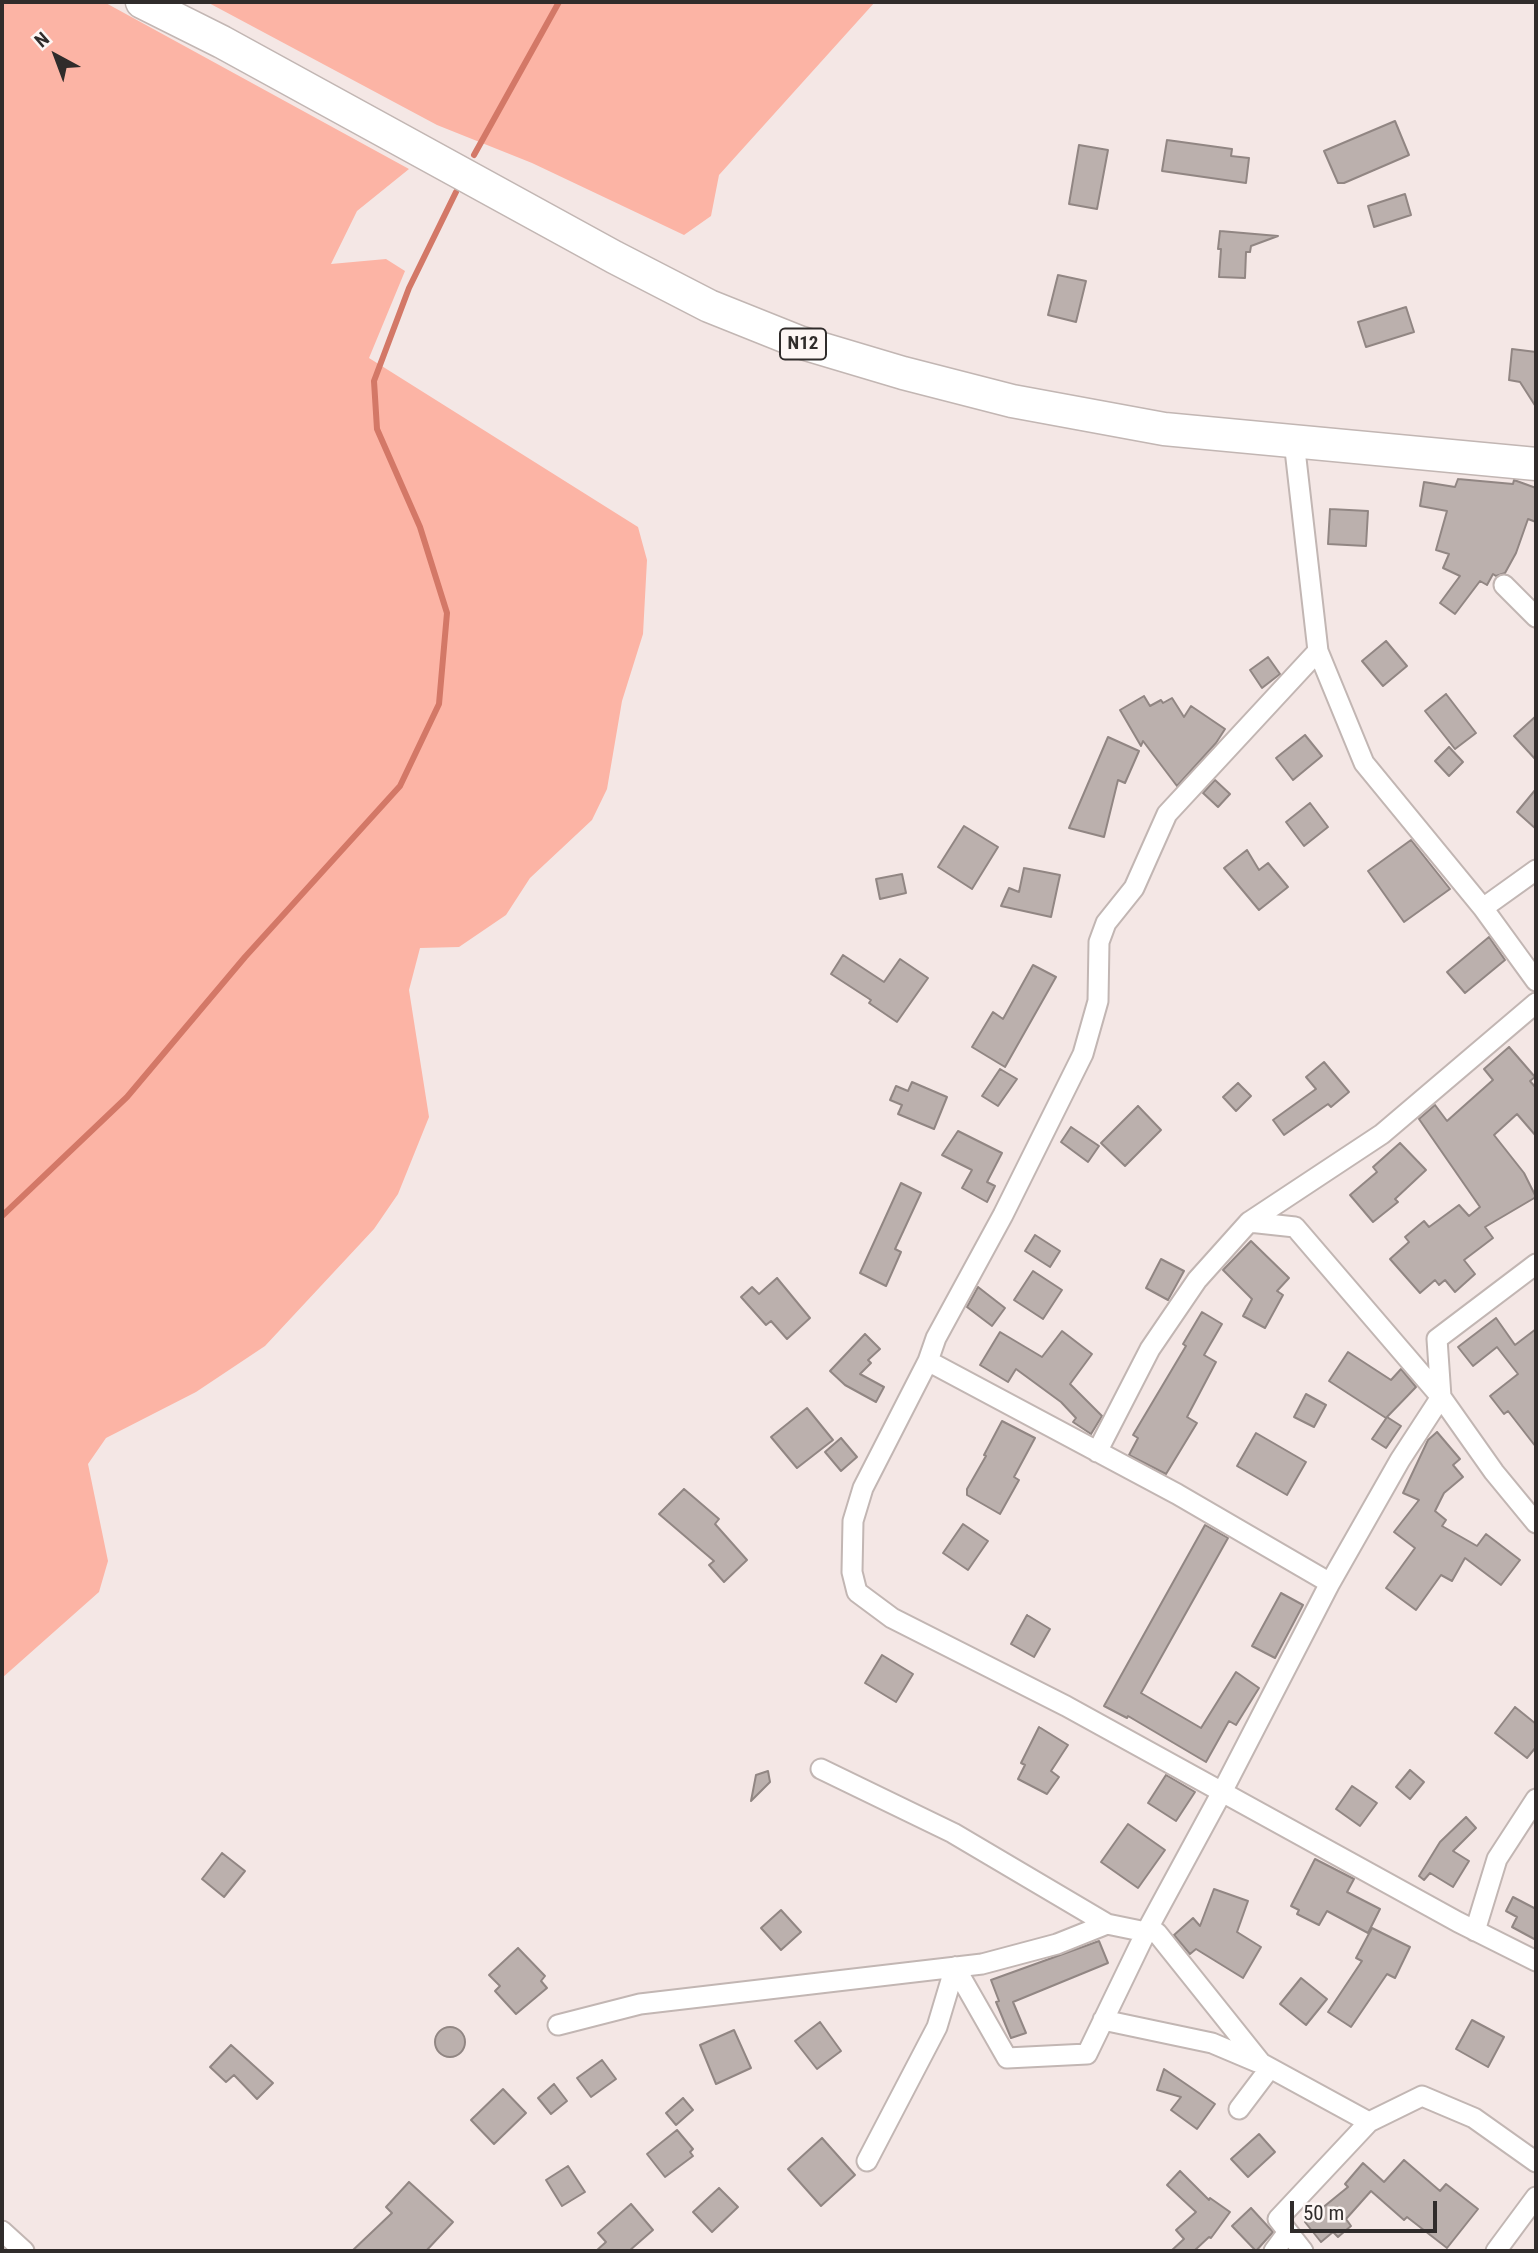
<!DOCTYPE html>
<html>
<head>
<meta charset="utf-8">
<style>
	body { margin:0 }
	#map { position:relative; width:1538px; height:2253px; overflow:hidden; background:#f4e7e5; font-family:"Roboto Condensed",sans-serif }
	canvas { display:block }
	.frame { position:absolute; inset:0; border:4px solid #302c2b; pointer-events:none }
	.north { position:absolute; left:21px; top:21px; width:70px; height:70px; -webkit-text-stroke:5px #fdf6f4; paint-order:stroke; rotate:319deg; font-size:19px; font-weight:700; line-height:28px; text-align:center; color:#302c2b }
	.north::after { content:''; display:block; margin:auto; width:24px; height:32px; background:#302c2b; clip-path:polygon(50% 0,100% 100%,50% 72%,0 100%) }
	.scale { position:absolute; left:1290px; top:2201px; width:147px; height:32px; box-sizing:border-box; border:4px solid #302c2b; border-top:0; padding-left:9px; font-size:21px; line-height:24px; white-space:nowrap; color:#302c2b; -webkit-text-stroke:5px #fdf6f4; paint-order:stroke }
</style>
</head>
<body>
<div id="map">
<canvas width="1538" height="2253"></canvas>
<div class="frame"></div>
<div class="north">N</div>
<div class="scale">50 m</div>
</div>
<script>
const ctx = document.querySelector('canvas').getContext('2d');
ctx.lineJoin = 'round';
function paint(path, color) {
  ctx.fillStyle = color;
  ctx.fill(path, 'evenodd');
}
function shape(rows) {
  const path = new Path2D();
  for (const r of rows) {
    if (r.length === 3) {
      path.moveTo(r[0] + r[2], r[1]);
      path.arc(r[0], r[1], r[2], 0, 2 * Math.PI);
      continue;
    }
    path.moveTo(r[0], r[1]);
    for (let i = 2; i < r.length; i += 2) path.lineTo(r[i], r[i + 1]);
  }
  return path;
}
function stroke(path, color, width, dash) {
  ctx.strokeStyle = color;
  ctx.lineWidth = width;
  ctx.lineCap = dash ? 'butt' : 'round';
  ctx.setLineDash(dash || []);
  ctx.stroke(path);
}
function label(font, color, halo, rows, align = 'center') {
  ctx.font = font + ' "Roboto Condensed",sans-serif';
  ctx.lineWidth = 7;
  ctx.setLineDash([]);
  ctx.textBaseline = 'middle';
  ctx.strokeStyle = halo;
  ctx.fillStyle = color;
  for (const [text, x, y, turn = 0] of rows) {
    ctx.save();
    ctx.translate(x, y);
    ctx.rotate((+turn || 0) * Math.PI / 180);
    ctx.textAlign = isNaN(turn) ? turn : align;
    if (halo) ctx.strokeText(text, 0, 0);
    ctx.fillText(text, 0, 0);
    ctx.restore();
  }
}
const green = shape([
	[2,2,104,2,409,169,357,211,331,264,386,259,405,271,369,358,638,527,647,560,643,634,622,701,607,789,592,820,530,878,506,915,459,947,420,948,409,990,429,1117,398,1194,374,1229,265,1346,196,1392,106,1438,88,1464,108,1561,99,1592,2,1678],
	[207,2,875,2,719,175,711,216,684,235,532,163,437,125]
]);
const stream = shape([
	[474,155,559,2],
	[2,1216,127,1097,245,957,400,786,439,704,447,613,420,527,377,429,374,381,409,288,456,192]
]);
const building = shape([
	[1395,121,1409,155,1344,183,1338,183,1324,151,1395,121],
	[1167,140,1232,149,1231,156,1249,158,1246,183,1162,171,1167,140],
	[1079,145,1108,150,1097,209,1069,204,1079,145],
	[1405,194,1411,215,1374,227,1368,206,1405,194],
	[1220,231,1278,236,1251,246,1250,252,1246,252,1245,278,1219,277,1221,249,1218,249,1220,231],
	[1058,275,1086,281,1076,322,1048,315,1058,275],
	[1406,307,1414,332,1366,347,1358,322,1406,307],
	[1512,349,1536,352,1536,407,1520,382,1509,380,1512,349],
	[1458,479,1513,484,1514,480,1536,488,1536,522,1528,519,1516,553,1505,573,1496,576,1493,574,1487,585,1480,581,1455,614,1440,603,1460,576,1443,568,1449,554,1436,550,1447,511,1420,506,1424,482,1455,487,1458,479],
	[1330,509,1368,511,1366,546,1328,544,1330,509],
	[1386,641,1407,666,1383,686,1362,661,1386,641],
	[1268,657,1280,674,1262,688,1250,670,1268,657],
	[1446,694,1476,733,1455,749,1425,711,1446,694],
	[1144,696,1150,706,1161,700,1163,703,1172,698,1184,717,1191,706,1225,729,1216,743,1177,786,1143,741,1141,746,1120,710,1144,696],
	[1536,716,1536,760,1514,736,1536,716],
	[1305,735,1322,756,1293,780,1276,758,1305,735],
	[1108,737,1139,751,1125,783,1118,780,1104,837,1069,828,1108,737],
	[1449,747,1463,762,1449,776,1435,761,1449,747],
	[1215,780,1230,794,1218,807,1203,793,1215,780],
	[1536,789,1536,829,1517,812,1536,789],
	[1310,803,1328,827,1304,846,1286,822,1310,803],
	[964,826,998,847,972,889,938,867,964,826],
	[1411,840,1450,889,1404,922,1368,871,1411,840],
	[1247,850,1259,870,1268,863,1288,887,1259,910,1224,868,1247,850],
	[1024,868,1060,875,1051,917,1001,906,1009,888,1019,892,1024,868],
	[902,874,906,893,880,899,876,879,902,874],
	[1489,937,1505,960,1465,993,1447,972,1489,937],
	[843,955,884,982,900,959,928,978,897,1022,869,1003,871,1000,831,974,843,955],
	[1033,965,1056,977,1005,1067,972,1047,993,1012,1003,1019,1033,965],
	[1509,1047,1535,1077,1530,1081,1536,1088,1536,1136,1517,1114,1494,1135,1524,1173,1536,1197,1485,1227,1493,1238,1464,1260,1475,1274,1455,1292,1445,1280,1439,1285,1435,1280,1420,1293,1390,1259,1409,1242,1405,1237,1424,1221,1429,1227,1459,1205,1469,1216,1480,1207,1419,1119,1435,1105,1447,1121,1493,1080,1484,1069,1509,1047],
	[1324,1062,1349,1092,1331,1107,1328,1104,1284,1135,1273,1120,1316,1089,1306,1077,1324,1062],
	[1000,1069,1017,1079,998,1106,982,1096,1000,1069],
	[912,1082,947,1097,934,1129,898,1114,902,1105,890,1100,896,1086,908,1091,912,1082],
	[1238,1083,1251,1096,1236,1111,1223,1097,1238,1083],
	[1138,1106,1161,1130,1125,1166,1101,1143,1138,1106],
	[1071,1127,1099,1146,1088,1162,1061,1142,1071,1127],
	[958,1131,1002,1153,987,1182,995,1186,987,1202,962,1188,972,1170,942,1155,958,1131],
	[1400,1143,1426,1170,1395,1199,1398,1202,1373,1222,1350,1195,1377,1172,1373,1167,1400,1143],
	[901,1183,921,1193,895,1249,901,1252,886,1286,860,1273,901,1183],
	[1035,1235,1060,1251,1050,1267,1025,1251,1035,1235],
	[1251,1241,1289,1278,1277,1291,1283,1295,1265,1328,1243,1316,1252,1299,1223,1270,1251,1241],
	[1161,1259,1184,1271,1168,1300,1146,1288,1161,1259],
	[1033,1271,1062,1290,1043,1319,1014,1300,1033,1271],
	[777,1278,810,1318,787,1339,771,1321,766,1325,741,1297,752,1287,759,1294,777,1278],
	[978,1287,1005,1308,992,1326,967,1307,978,1287],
	[1202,1312,1222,1324,1204,1355,1216,1362,1187,1417,1197,1423,1166,1474,1129,1455,1138,1438,1133,1435,1186,1346,1183,1344,1202,1312],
	[1496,1318,1515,1345,1536,1329,1536,1447,1508,1411,1504,1414,1490,1396,1518,1374,1497,1347,1473,1366,1458,1347,1496,1318],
	[1062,1331,1092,1354,1070,1384,1102,1416,1091,1434,1073,1422,1076,1418,1061,1402,1016,1369,1008,1382,980,1365,1000,1332,1042,1357,1062,1331],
	[865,1334,880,1349,868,1360,871,1363,860,1374,884,1387,876,1402,845,1385,830,1371,865,1334],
	[1348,1352,1391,1380,1401,1369,1416,1387,1386,1418,1329,1381,1348,1352],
	[1306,1394,1326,1405,1314,1427,1294,1417,1306,1394],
	[807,1408,833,1440,797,1468,771,1437,807,1408],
	[1387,1417,1401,1426,1386,1448,1372,1439,1387,1417],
	[1002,1421,1035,1438,1014,1477,1019,1480,1000,1514,967,1495,967,1489,986,1456,984,1455,1002,1421],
	[1437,1432,1460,1459,1453,1465,1463,1477,1444,1493,1435,1511,1446,1520,1442,1526,1477,1546,1486,1534,1520,1560,1501,1585,1465,1558,1452,1581,1441,1575,1416,1610,1386,1588,1415,1548,1394,1532,1419,1500,1403,1493,1428,1440,1437,1432],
	[1256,1433,1306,1462,1287,1495,1237,1466,1256,1433],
	[841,1438,857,1457,841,1471,825,1452,841,1438],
	[684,1489,719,1519,715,1524,747,1560,724,1582,709,1565,714,1561,659,1514,684,1489],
	[963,1524,988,1541,968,1570,943,1553,963,1524],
	[1205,1525,1228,1538,1141,1693,1201,1728,1236,1672,1259,1688,1236,1725,1229,1721,1206,1762,1128,1716,1127,1718,1104,1706,1205,1525],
	[1281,1593,1303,1605,1275,1658,1252,1646,1281,1593],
	[1027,1615,1050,1629,1034,1657,1011,1644,1027,1615],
	[882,1655,913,1674,896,1702,865,1683,882,1655],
	[1515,1707,1536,1724,1536,1747,1527,1758,1495,1733,1515,1707],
	[1039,1727,1068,1745,1051,1771,1059,1777,1047,1794,1018,1779,1025,1765,1021,1763,1039,1727],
	[1410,1770,1424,1782,1410,1799,1396,1787,1410,1770],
	[768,1771,770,1782,751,1801,756,1775,768,1771],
	[1166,1775,1195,1792,1176,1821,1148,1803,1166,1775],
	[1352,1786,1377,1803,1360,1826,1336,1809,1352,1786],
	[1466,1817,1476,1828,1453,1851,1469,1861,1453,1887,1430,1873,1424,1880,1419,1876,1440,1842,1466,1817],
	[1128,1824,1165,1850,1138,1888,1101,1862,1128,1824],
	[222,1853,245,1871,224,1897,202,1879,222,1853],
	[1315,1859,1354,1879,1347,1892,1380,1909,1368,1933,1327,1911,1319,1925,1297,1914,1299,1910,1291,1906,1315,1859],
	[1214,1889,1248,1901,1237,1932,1261,1947,1243,1978,1196,1949,1190,1954,1174,1935,1193,1918,1200,1926,1214,1889],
	[1513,1897,1536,1909,1536,1940,1512,1927,1517,1917,1506,1911,1513,1897],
	[781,1910,801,1932,781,1950,761,1928,781,1910],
	[1372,1928,1410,1947,1395,1978,1387,1974,1351,2027,1328,2012,1362,1961,1356,1958,1372,1928],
	[1099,1941,1108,1963,1013,2002,1026,2033,1011,2038,996,2002,999,2001,991,1980,1099,1941],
	[518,1948,545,1976,541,1981,547,1988,516,2014,495,1991,500,1986,489,1975,518,1948],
	[1301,1978,1327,1999,1306,2025,1280,2004,1301,1978],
	[1472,2020,1504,2037,1488,2067,1456,2049,1472,2020],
	[820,2022,841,2051,817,2069,795,2041,820,2022],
	[450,2042,15],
	[734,2030,751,2068,716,2084,700,2045,734,2030],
	[231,2045,273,2083,257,2099,234,2075,226,2082,210,2067,231,2045],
	[602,2060,616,2079,591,2097,577,2078,602,2060],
	[1164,2069,1215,2104,1197,2129,1171,2110,1181,2097,1157,2090,1164,2069],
	[554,2084,567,2101,551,2114,538,2098,554,2084],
	[503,2089,526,2113,494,2144,471,2120,503,2089],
	[683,2098,693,2110,676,2125,666,2113,683,2098],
	[677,2130,693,2149,690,2152,693,2156,665,2177,647,2154,677,2130],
	[1259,2134,1275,2152,1248,2177,1231,2159,1259,2134],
	[822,2138,855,2175,821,2206,788,2169,822,2138],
	[1404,2160,1440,2191,1446,2184,1478,2209,1447,2248,1407,2217,1404,2220,1371,2191,1346,2219,1351,2226,1338,2237,1333,2232,1321,2242,1305,2222,1348,2187,1345,2184,1363,2163,1384,2182,1404,2160],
	[568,2166,585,2192,562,2206,546,2180,568,2166],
	[1180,2171,1209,2200,1210,2198,1230,2212,1211,2238,1209,2237,1194,2251,1171,2251,1184,2239,1176,2230,1196,2212,1167,2185,1180,2171],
	[409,2182,453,2222,426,2251,352,2251,392,2213,386,2207,409,2182],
	[719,2188,738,2207,712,2232,693,2212,719,2188],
	[631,2204,653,2230,629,2251,596,2251,606,2242,598,2233,631,2204],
	[1251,2208,1273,2232,1256,2251,1232,2226,1251,2208]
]);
const minor = shape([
	[1294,441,1318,651,1364,763,1483,908,1536,981],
	[1504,585,1536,617],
	[1318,651,1167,814,1134,888,1106,923,1099,942,1098,1001,1083,1054,1003,1215,936,1338,928,1361,1177,1494,1330,1583],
	[1483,908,1536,870],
	[1536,1003,1382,1134,1249,1222,1295,1227,1441,1397,1494,1472,1536,1523],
	[928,1361,863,1488,853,1521,852,1572,857,1592,892,1618,1066,1706,1458,1922,1536,1961],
	[1097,1452,1150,1349,1197,1280,1249,1222],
	[821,1769,953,1833,1107,1924],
	[1475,1931,1497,1859,1536,1799],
	[955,1967,1007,2058,1087,2054,1146,1932,1157,1933,1261,2063,1369,2122,1422,2096,1474,2118,1536,2162],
	[1103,2020,1212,2043,1257,2062],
	[558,2025,640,2004,982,1964,1057,1944,1107,1924,1146,1932,1222,1792,1330,1583,1400,1460,1441,1397,1437,1339,1536,1264],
	[1239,2109,1270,2068],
	[867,2161,937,2027,955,1967],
	[2,2231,24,2251],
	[1274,2251,1288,2232],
	[1303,2251,1278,2219,1369,2122],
	[1496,2251,1536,2197]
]);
const primary = shape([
	[142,2,222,42,614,257,709,306,799,342,903,373,1012,401,1164,429,1536,464]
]);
const shields = [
	[803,344,46]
];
const shieldNames = [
	["N12",803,344]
];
paint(green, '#fcb4a5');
stroke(stream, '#d37867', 6);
paint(building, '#bbb0ad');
stroke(building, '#918683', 2);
stroke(minor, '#c2b6b3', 23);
stroke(primary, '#c2b6b3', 35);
stroke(minor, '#fff', 19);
stroke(primary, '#fff', 32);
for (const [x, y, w] of shields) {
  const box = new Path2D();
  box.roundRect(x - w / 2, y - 15.5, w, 31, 5);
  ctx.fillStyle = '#fdf6f4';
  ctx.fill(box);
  stroke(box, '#302c2b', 2);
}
label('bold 19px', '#302c2b', null, shieldNames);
</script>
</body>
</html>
